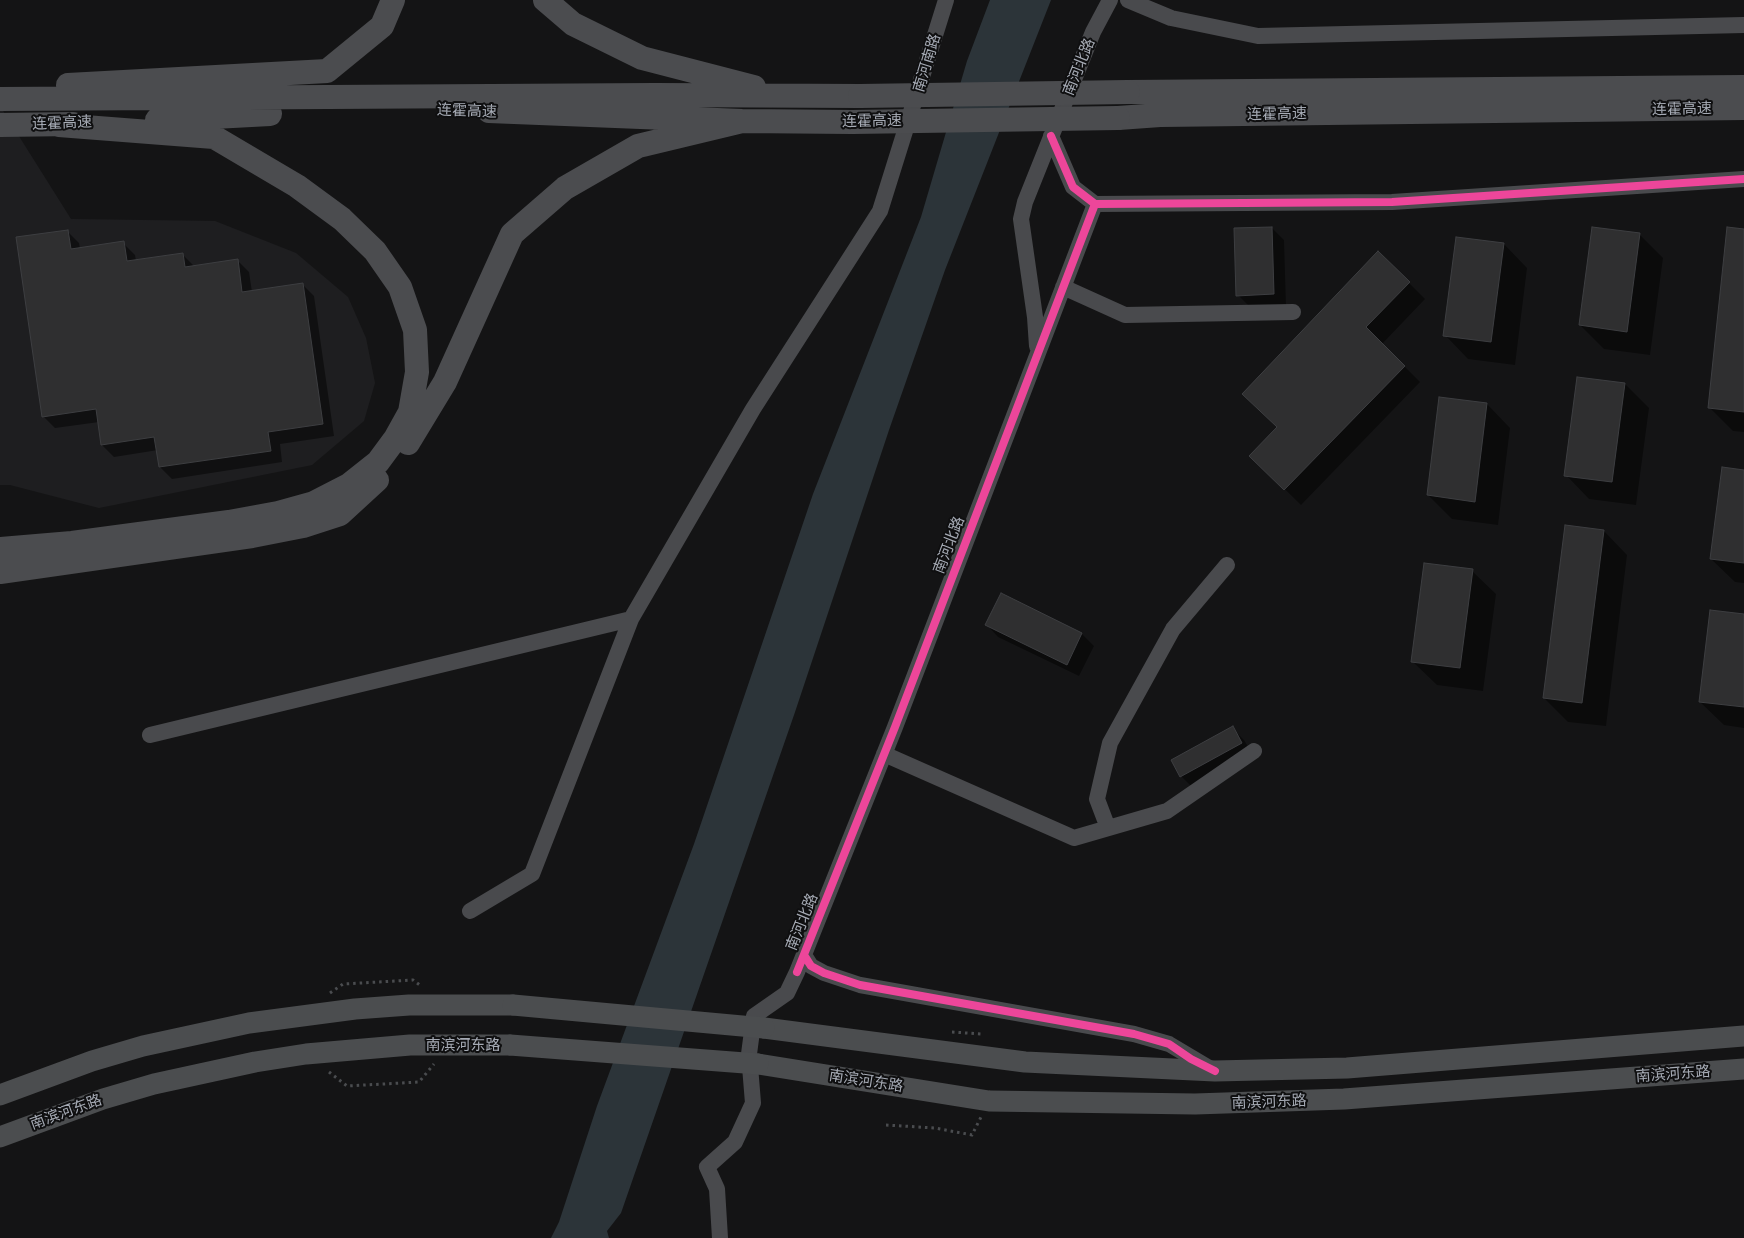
<!DOCTYPE html>
<html>
<head>
<meta charset="utf-8">
<style>
	body { margin:0 }
	canvas { display:block; background:#141415 }
</style>
</head>
<body>
<canvas width="1744" height="1238"></canvas>
<script>
const ctx = document.querySelector('canvas').getContext('2d');
ctx.lineJoin = 'round';
function paint(path, color) {
  ctx.fillStyle = color;
  ctx.fill(path, 'evenodd');
}
function shape(rows) {
  const path = new Path2D();
  for (const r of rows) {
    path.moveTo(r[0], r[1]);
    for (let i = 2; i < r.length; i += 2) path.lineTo(r[i], r[i + 1]);
  }
  return path;
}
function stroke(path, color, width, dash) {
  ctx.strokeStyle = color;
  ctx.lineWidth = width;
  ctx.lineCap = dash ? 'butt' : 'round';
  ctx.setLineDash(dash || []);
  ctx.stroke(path);
}
function label(font, color, halo, rows, align = 'center') {
  ctx.font = font + ' "Public Sans","Noto Sans SC",sans-serif';
  ctx.lineWidth = 4;
  ctx.setLineDash([]);
  ctx.textBaseline = 'middle';
  ctx.strokeStyle = halo;
  ctx.fillStyle = color;
  for (const [text, x, y, turn = 0] of rows) {
    ctx.save();
    ctx.translate(x, y);
    ctx.rotate((+turn || 0) * Math.PI / 180);
    ctx.textAlign = isNaN(turn) ? turn : align;
    if (halo) ctx.strokeText(text, 0, 0);
    ctx.fillText(text, 0, 0);
    ctx.restore();
  }
}
const built = shape([
	[0,106,71,219,215,221,296,253,348,297,366,338,375,383,364,421,312,465,99,508,10,485,0,485]
]);
const water = shape([
	[990,0,1051,0,945,270,889,430,794,715,621,1213,607,1231,609,1238,551,1238,559,1222,597,1106,694,844,813,494,921,217,967,61]
]);
const shadow = shape([
	[1272,228,1284,240,1286,306,1250,307,1238,295],
	[1744,230,1744,432,1733,431,1709,407],
	[67,231,79,243,80,249,123,243,135,255,136,261,182,254,194,266,237,260,249,272,252,292,302,284,314,296,334,436,280,444,282,462,172,479,160,467,158,450,114,457,102,445,99,422,55,428,43,416],
	[1639,234,1663,258,1650,355,1604,349,1580,325],
	[1504,244,1527,268,1515,365,1468,359,1445,335],
	[1409,283,1425,299,1382,344,1420,382,1301,505,1251,456,1278,428,1259,410],
	[1625,384,1649,408,1636,505,1589,499,1566,475],
	[1487,404,1510,428,1498,525,1452,519,1428,495],
	[1744,471,1744,583,1735,582,1711,559],
	[1604,531,1627,555,1606,726,1568,722,1544,698],
	[1472,571,1496,594,1483,691,1437,685,1413,662],
	[1001,595,1082,634,1094,646,1079,676,998,637,987,625],
	[1744,615,1744,728,1724,725,1700,702],
	[1232,728,1244,740,1253,755,1193,788,1181,776]
]);
const building = shape([
	[1272,227,1274,294,1236,296,1234,228,1272,227],
	[1592,227,1640,233,1627,332,1579,325,1592,227],
	[1727,227,1744,229,1744,412,1708,408,1727,227],
	[68,230,71,249,124,241,127,261,183,253,185,267,238,259,242,292,303,283,323,424,268,432,271,451,159,467,154,437,101,445,96,409,42,417,16,237,68,230],
	[1456,237,1504,243,1491,342,1443,336,1456,237],
	[1378,251,1410,282,1366,327,1405,366,1284,490,1249,456,1277,427,1242,394,1378,251],
	[1577,377,1625,383,1612,482,1564,476,1577,377],
	[1439,397,1487,403,1475,502,1427,495,1439,397],
	[1722,467,1744,470,1744,563,1710,559,1722,467],
	[1565,525,1604,530,1582,703,1543,698,1565,525],
	[1424,563,1473,569,1460,668,1411,662,1424,563],
	[1001,593,1082,633,1067,665,985,625,1001,593],
	[1710,610,1744,614,1744,707,1699,702,1710,610],
	[1233,726,1242,743,1180,777,1171,760,1233,726]
]);
const path = shape([
	[330,993,343,984,413,980,421,986],
	[952,1032,981,1034],
	[329,1072,347,1086,419,1082,434,1064],
	[886,1125,935,1128,972,1135,981,1117]
]);
const minor = shape([
	[1128,0,1171,18,1258,36,1744,25],
	[1095,204,1392,202,1744,179],
	[1063,287,1125,315,1293,312],
	[1037,346,1035,317,1021,219,1025,202,1093,32,1110,0],
	[150,735,631,619],
	[884,754,1074,838,1167,811,1254,751],
	[1108,828,1097,799,1110,743,1173,629,1227,565],
	[470,911,532,874,631,619,753,409,880,211,946,0],
	[804,955,811,966,824,973,860,985,1134,1034,1169,1044,1211,1069],
	[720,1238,717,1189,707,1167,735,1142,753,1103,749,1054,754,1016,787,993,797,972,895,727,1095,204,1073,187,1051,136]
]);
const major = shape([
	[764,1028,1025,1062,1215,1071,1347,1068,1744,1036],
	[758,1064,989,1101,1195,1104,1344,1099,1744,1069],
	[0,1095,92,1061,143,1046,249,1023,355,1009,409,1005,513,1005],
	[0,1137,103,1099,154,1084,255,1062,306,1054,410,1045,510,1045]
]);
const highway = shape([
	[545,0,573,24,642,58,754,87],
	[68,85,327,71,382,26,393,0],
	[1128,92,1744,87],
	[0,99,655,95,860,96],
	[489,111,742,121,852,122],
	[1118,118,1160,115,1744,108],
	[157,120,270,114],
	[0,125,73,124],
	[408,443,445,382,512,234,565,188,638,146,742,121],
	[0,549,72,543,229,522,278,513,314,503,349,485,378,462,395,439,410,412,417,372,415,330,400,287,375,251,342,219,297,186,214,137,59,125],
	[0,572,252,536,303,526,340,514,377,480]
]);
const majorBridge = shape([
	[513,1005,764,1028],
	[510,1045,758,1064]
]);
const highwayBridge = shape([
	[860,96,1128,92],
	[852,122,1118,118]
]);
const cycleway = shape([
	[1095,204,1392,202,1744,179],
	[804,955,811,966,824,973,860,985,1134,1034,1169,1044,1191,1059,1215,1071],
	[797,972,895,727,1095,204,1073,187,1051,136]
]);
const streetNames = [
	["南河南路",927,63,-73],
	["南河北路",1079,67,-68],
	["连霍高速",1682,109,-1],
	["连霍高速",467,111,2],
	["连霍高速",1277,114,-1],
	["连霍高速",872,121,-1],
	["连霍高速",62,123,-2],
	["南河北路",949,545,-69],
	["南河北路",802,922,-68],
	["南滨河东路",463,1045],
	["南滨河东路",1673,1074,-4],
	["南滨河东路",866,1081,9],
	["南滨河东路",1269,1102,-2],
	["南滨河东路",66,1112,-20]
];
paint(built, '#1e1e20');
paint(water, '#2c3439');
paint(shadow, '#0007');
paint(building, '#2f2f30');
stroke(building, '#3d3e41', 1);
stroke(path, '#4a4c4f', 3, [2.5, 4]);
stroke(minor, '#494a4d', 16);
stroke(major, '#4b4d4f', 21);
stroke(highway, '#4b4c4f', 24);
stroke(majorBridge, '#4b4d4f', 21);
stroke(highwayBridge, '#4b4c4f', 24);
stroke(cycleway, '#ed469a', 8);
label('15px', '#a6abb5', '#0f0f10', streetNames);
</script>
</body>
</html>
